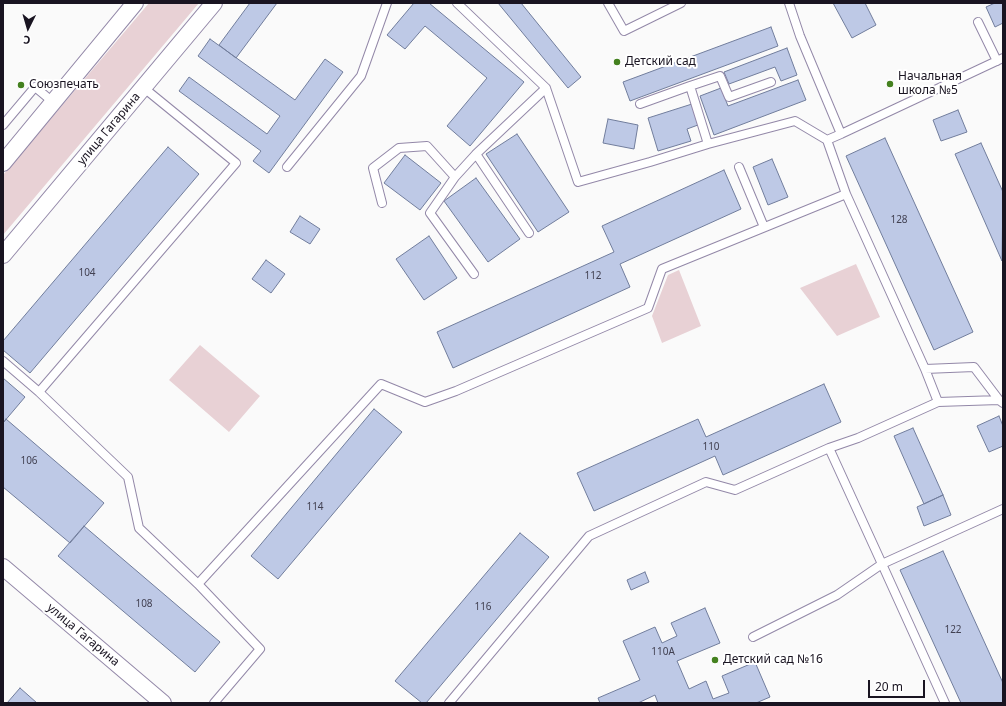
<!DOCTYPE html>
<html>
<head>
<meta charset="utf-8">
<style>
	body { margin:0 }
	#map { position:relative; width:1006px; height:706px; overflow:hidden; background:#fafafa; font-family:"Noto Sans",sans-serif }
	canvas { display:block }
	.frame { position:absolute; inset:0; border:4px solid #191421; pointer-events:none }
	.north { position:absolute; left:8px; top:8px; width:40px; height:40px; -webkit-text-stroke:3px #fff; paint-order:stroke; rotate:185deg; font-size:11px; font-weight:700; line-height:16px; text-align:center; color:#191421 }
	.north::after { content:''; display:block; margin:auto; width:14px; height:18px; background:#191421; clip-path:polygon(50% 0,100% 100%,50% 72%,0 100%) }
	.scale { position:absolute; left:868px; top:680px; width:57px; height:18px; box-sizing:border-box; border:2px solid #191421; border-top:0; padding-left:5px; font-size:12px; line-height:14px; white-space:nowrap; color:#191421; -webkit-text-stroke:3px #fff; paint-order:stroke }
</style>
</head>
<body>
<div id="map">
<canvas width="1006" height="706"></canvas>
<div class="frame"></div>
<div class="north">С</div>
<div class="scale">20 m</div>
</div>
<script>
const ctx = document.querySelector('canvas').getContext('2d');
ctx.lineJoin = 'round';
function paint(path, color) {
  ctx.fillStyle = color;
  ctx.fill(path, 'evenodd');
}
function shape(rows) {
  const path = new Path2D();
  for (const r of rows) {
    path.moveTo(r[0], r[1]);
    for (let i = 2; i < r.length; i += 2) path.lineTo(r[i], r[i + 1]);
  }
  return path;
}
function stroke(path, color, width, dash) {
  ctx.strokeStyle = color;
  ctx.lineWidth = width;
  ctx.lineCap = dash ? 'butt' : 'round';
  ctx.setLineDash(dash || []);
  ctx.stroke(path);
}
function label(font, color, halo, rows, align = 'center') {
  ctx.font = font + ' "Noto Sans",sans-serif';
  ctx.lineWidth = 4;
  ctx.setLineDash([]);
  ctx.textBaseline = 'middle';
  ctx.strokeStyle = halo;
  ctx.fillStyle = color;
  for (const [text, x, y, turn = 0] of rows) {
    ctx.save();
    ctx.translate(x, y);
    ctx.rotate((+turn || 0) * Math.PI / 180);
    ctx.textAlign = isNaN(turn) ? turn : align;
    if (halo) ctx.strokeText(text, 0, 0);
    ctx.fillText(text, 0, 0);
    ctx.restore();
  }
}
const green = shape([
	[149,3,199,3,3,235,3,175],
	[856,264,880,317,837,336,800,288],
	[679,270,701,326,662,343,652,316,668,275],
	[200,345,260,396,229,432,169,380]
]);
const building = shape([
	[250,3,277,3,236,58,219,45,250,3],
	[414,3,429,3,524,82,470,146,447,126,487,78,425,26,405,49,387,35,414,3],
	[498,3,521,3,581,77,568,88,498,3],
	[833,3,865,3,876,25,852,38,833,3],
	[995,3,1003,3,1003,23,995,27,986,7,995,3],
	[771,27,778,46,630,101,623,82,771,27],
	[210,39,295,100,325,59,343,72,269,173,253,161,261,151,179,91,189,77,267,134,280,116,198,56,210,39],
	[787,48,797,75,781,81,775,67,729,84,724,72,787,48],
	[798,80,806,100,714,135,700,96,721,88,728,106,798,80],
	[692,104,698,125,687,129,691,141,658,151,648,118,692,104],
	[958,110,967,132,941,141,933,120,958,110],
	[608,119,638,125,634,149,603,143,608,119],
	[517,134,569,212,538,232,486,154,517,134],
	[885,138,973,332,934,350,846,156,885,138],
	[981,143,1003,192,1002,261,955,154,981,143],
	[168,147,199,174,30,373,3,350,3,341,168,147],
	[405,155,441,183,420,210,384,183,405,155],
	[772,159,788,197,768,205,753,167,772,159],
	[724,170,741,209,620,264,630,287,453,368,437,332,614,252,602,226,724,170],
	[476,178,520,239,488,262,444,201,476,178],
	[300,216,320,229,310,244,290,232,300,216],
	[429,236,457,278,424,300,396,259,429,236],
	[266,260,285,274,271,293,252,279,266,260],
	[3,378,25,397,3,423,3,378],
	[824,384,841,422,723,475,715,456,594,511,577,473,698,419,706,437,824,384],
	[374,409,402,432,278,579,251,556,374,409],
	[999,416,1003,426,1003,446,989,452,977,426,999,416],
	[6,419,104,503,70,543,3,487,3,423,6,419],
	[913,428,943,495,924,504,894,436,913,428],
	[943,495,951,515,924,526,917,507,943,495],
	[84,526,220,642,195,672,58,556,84,526],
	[520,533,549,557,426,703,422,703,395,681,520,533],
	[943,551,1003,683,1003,703,961,703,900,570,943,551],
	[645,572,649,582,631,590,627,580,645,572],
	[705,608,720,643,677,661,689,689,706,681,713,699,729,693,722,676,755,662,770,697,756,703,658,703,655,695,638,703,600,703,598,698,640,680,623,641,655,627,662,643,677,636,671,623,705,608],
	[20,688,37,703,7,703,20,688]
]);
const lane = shape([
	[457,3,546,88,578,182,650,162,708,144,795,121,827,140,841,134],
	[608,3,624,31,681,3],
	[789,3,800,36,841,134,1003,58],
	[978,22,997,61],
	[690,86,720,76,729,97,771,82],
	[640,104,690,86,708,144],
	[3,125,35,87,53,102],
	[827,140,846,194],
	[476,154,529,233],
	[287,167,361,76,387,3],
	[739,167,764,227],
	[382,203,373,168,399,148,427,146,455,177],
	[474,274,430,213,455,177,476,154,546,88],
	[3,361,39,392,128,477,139,528,198,584],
	[39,392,236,163,144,88],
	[938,402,999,400],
	[829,448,858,438,938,402,925,369,974,367,999,400,1003,403],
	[214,703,260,649,198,584,381,384,425,402,456,391,648,308,662,269,846,194,925,369],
	[449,703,589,536,706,482,735,490,829,448,882,564,837,595,753,637],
	[945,703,882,564,1003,509]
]);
const street = shape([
	[3,163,135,3],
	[3,255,214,3],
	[3,567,163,703]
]);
const markers = [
	[617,62,4,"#44811f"],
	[890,84,4,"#44811f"],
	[21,85,4,"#44811f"],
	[715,660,4,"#44811f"]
];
const numberNames = [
	["128",899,220],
	["104",87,273],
	["112",593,276],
	["110",711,447],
	["106",29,461],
	["114",315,507],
	["108",144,604],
	["116",483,607],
	["122",953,630],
	["110А",663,652]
];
const poiNames = [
	["Детский сад",625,62],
	["Начальная",898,77],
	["школа №5",898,91],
	["Союзпечать",29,85],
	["Детский сад №16",723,660]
];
const streetNames = [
	["улица Гагарина",109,129,-50],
	["улица Гагарина",83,635,40]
];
paint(green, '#e8d1d5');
paint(building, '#bec9e6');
stroke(building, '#717d9c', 1);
stroke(lane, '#9388a8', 10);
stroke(street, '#9388a8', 18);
stroke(lane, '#fff', 8);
stroke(street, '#fff', 16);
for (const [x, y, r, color] of markers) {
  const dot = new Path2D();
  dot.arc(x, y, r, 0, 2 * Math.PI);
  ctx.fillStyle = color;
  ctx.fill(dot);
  stroke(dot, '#fff', 1.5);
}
label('10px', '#424152', null, numberNames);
label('12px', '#191421', '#fff', poiNames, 'left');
label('12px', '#191421', '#fff', streetNames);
</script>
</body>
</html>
